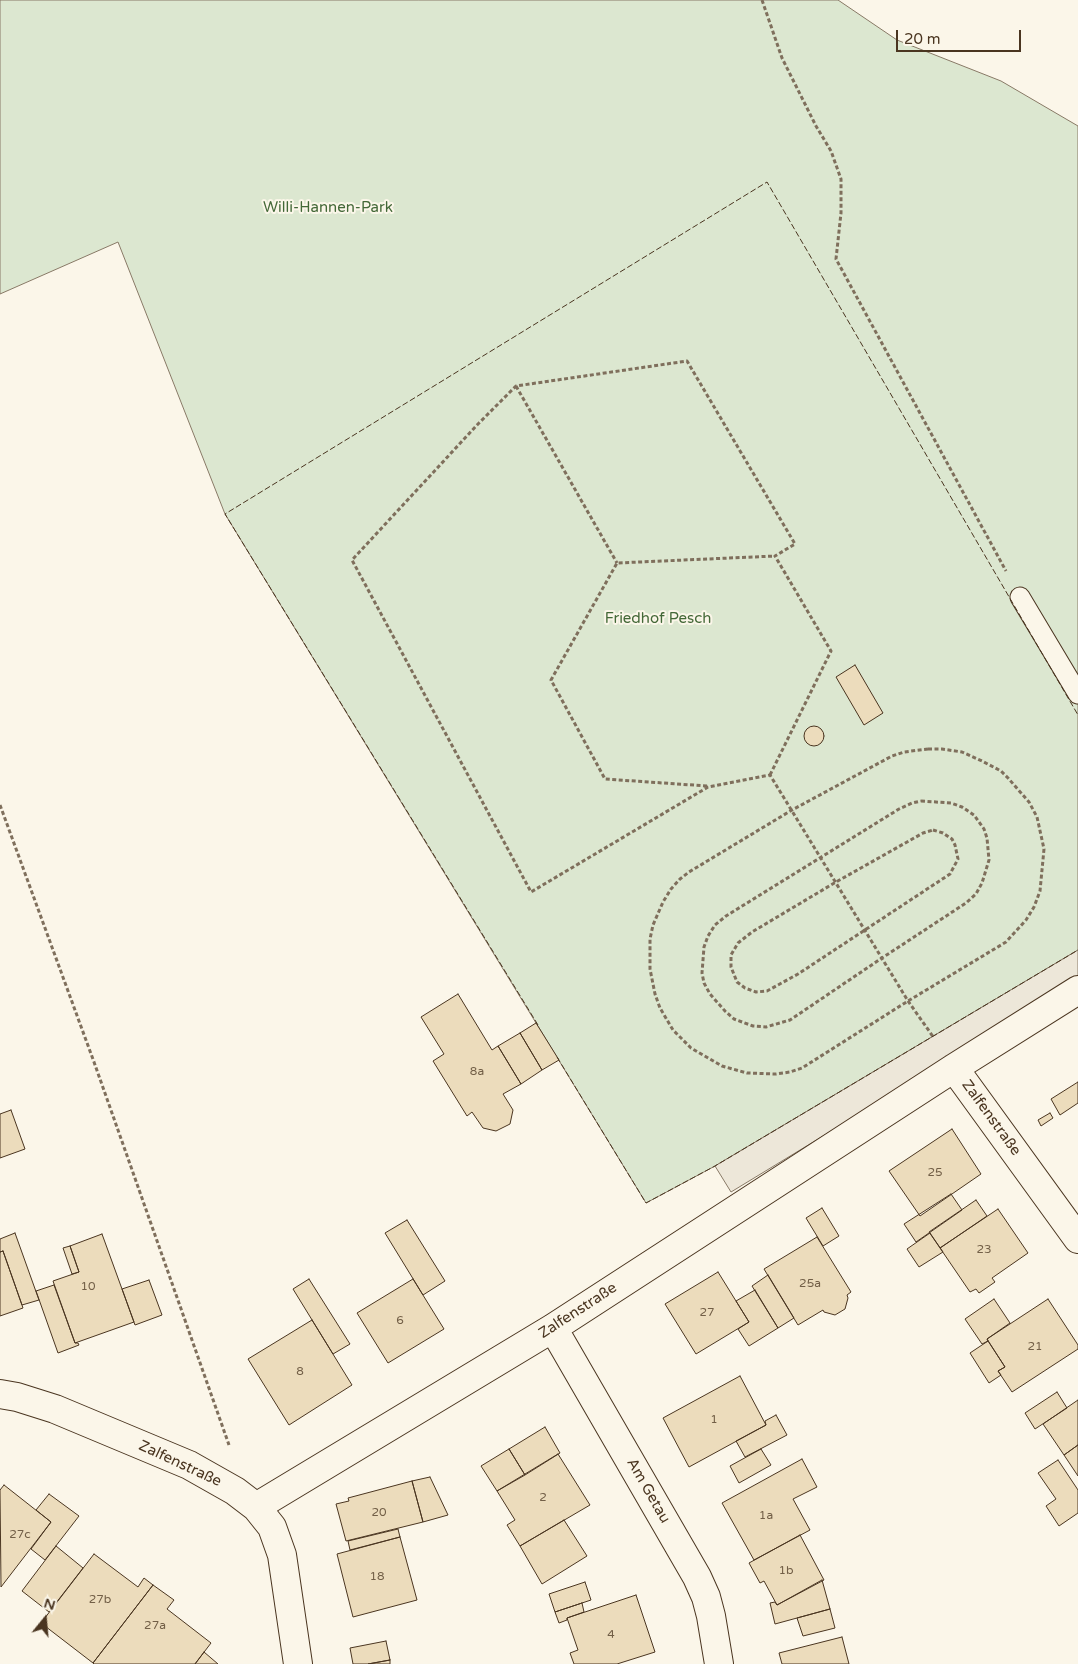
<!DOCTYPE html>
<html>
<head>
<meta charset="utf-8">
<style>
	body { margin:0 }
	#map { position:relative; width:1078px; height:1664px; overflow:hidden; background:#fbf6e9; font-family:"Varela Round",sans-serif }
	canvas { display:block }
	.north { position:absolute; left:20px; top:1594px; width:50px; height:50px; -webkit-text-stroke:4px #fbf6e9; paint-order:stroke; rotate:17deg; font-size:14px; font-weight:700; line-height:20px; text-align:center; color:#4a3520 }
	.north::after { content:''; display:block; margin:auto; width:18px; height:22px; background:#4a3520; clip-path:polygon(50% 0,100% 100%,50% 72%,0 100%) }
	.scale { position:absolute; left:896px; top:30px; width:125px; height:22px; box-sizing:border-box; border:2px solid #4a3520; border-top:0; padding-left:6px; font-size:15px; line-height:18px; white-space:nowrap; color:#4a3520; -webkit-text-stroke:4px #fbf6e9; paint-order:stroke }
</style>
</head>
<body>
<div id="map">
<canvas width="1078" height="1664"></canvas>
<div class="north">N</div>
<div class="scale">20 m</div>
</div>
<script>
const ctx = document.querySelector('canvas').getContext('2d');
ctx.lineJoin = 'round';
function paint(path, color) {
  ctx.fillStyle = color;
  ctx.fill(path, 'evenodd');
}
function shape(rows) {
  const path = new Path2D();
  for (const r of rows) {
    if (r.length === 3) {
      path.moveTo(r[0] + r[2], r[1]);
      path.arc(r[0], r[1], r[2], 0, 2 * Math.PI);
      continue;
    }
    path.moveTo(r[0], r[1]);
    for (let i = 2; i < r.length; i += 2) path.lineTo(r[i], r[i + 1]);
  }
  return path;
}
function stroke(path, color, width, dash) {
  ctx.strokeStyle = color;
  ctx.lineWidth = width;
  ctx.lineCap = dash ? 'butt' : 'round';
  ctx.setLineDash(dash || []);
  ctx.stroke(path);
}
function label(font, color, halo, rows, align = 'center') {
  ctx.font = font + ' "Varela Round",sans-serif';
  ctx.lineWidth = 4;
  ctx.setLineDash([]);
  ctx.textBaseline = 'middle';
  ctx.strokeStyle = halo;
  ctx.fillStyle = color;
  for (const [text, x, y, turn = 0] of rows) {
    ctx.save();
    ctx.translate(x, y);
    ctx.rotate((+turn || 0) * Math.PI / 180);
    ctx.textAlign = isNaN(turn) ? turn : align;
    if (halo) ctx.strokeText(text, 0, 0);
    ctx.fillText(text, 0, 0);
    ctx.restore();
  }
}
const green = shape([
	[0,0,838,0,897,40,1001,81,1078,126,1078,950,715,1166,646,1203,225,514,118,242,0,294,0,0]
]);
const parking = shape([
	[1078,950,1078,981,731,1192,715,1166,1078,950]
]);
const building = shape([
	[855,665,883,713,864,725,836,677,855,665],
	[814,736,10],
	[458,994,492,1050,498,1046,521,1084,503,1094,513,1110,510,1124,496,1131,483,1128,472,1112,467,1116,433,1061,444,1054,421,1017,458,994],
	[536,1023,559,1060,542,1070,520,1033,536,1023],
	[520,1033,542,1070,521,1084,498,1046,520,1033],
	[1078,1082,1078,1103,1060,1115,1051,1099,1078,1082],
	[11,1110,25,1149,0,1158,0,1114,11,1110],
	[1050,1113,1053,1118,1041,1126,1038,1120,1050,1113],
	[952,1129,981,1174,920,1216,889,1171,952,1129],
	[951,1194,962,1210,916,1242,904,1224,951,1194],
	[976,1200,987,1216,940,1248,929,1232,976,1200],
	[822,1208,839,1236,823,1246,806,1218,822,1208],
	[998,1209,1028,1253,992,1278,995,1282,979,1293,976,1289,970,1292,940,1248,998,1209],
	[407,1220,445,1281,423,1295,385,1233,407,1220],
	[15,1233,39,1300,22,1305,3,1251,0,1252,0,1239,15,1233],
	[930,1233,943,1252,919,1267,907,1249,930,1233],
	[102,1234,134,1322,75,1343,53,1281,79,1272,70,1246,102,1234],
	[817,1237,851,1292,847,1295,848,1298,845,1309,835,1315,824,1312,823,1310,798,1325,764,1269,817,1237],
	[70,1246,79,1272,72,1274,63,1248,70,1246],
	[3,1251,23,1308,0,1316,0,1252,3,1251],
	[718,1272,749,1322,696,1354,665,1304,718,1272],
	[768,1275,794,1318,778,1328,752,1286,768,1275],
	[309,1279,350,1344,333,1354,293,1289,309,1279],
	[413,1279,444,1329,388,1363,357,1313,413,1279],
	[149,1280,162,1315,135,1325,122,1289,149,1280],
	[54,1285,75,1343,78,1343,79,1345,58,1353,36,1291,54,1285],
	[755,1290,778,1328,749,1346,738,1329,749,1322,736,1301,755,1290],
	[994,1299,1010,1323,987,1339,988,1341,982,1344,965,1319,994,1299],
	[1048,1299,1078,1345,1078,1349,1012,1392,998,1371,1005,1367,987,1339,1048,1299],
	[312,1320,352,1385,289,1425,248,1359,312,1320],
	[988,1341,1005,1367,998,1371,1001,1375,989,1383,970,1353,988,1341],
	[740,1376,766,1425,689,1467,663,1418,740,1376],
	[1057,1392,1067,1408,1035,1429,1025,1413,1057,1392],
	[1078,1400,1078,1445,1064,1455,1043,1424,1078,1400],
	[776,1415,787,1435,745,1457,736,1441,766,1425,765,1421,776,1415],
	[545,1427,560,1453,525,1475,509,1449,545,1427],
	[1078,1445,1078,1476,1064,1455,1078,1445],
	[509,1449,525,1475,497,1491,481,1466,509,1449],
	[761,1449,771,1465,739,1483,730,1466,761,1449],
	[558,1454,590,1505,520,1546,507,1525,515,1520,497,1491,558,1454],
	[802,1459,817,1487,793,1499,810,1530,754,1560,722,1503,802,1459],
	[1058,1460,1078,1490,1078,1513,1059,1526,1046,1506,1056,1499,1038,1473,1058,1460],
	[430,1477,448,1515,423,1522,412,1481,430,1477],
	[412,1481,423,1522,346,1541,336,1504,349,1501,348,1498,412,1481],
	[4,1485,51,1522,1,1587,0,1490,4,1485],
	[49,1494,79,1516,45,1560,31,1549,51,1522,36,1510,49,1494],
	[564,1520,587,1556,542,1584,520,1546,564,1520],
	[398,1529,400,1537,350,1550,348,1541,398,1529],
	[800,1535,824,1580,777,1605,764,1581,760,1583,749,1563,800,1535],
	[400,1537,417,1600,353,1617,337,1554,400,1537],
	[56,1546,83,1568,49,1612,22,1591,56,1546],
	[94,1554,138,1587,144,1578,153,1585,93,1663,41,1623,94,1554],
	[822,1580,830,1609,775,1624,770,1603,775,1602,777,1605,822,1580],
	[585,1582,591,1600,555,1612,549,1594,585,1582],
	[153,1585,174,1600,167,1609,211,1643,195,1664,94,1664,93,1663,153,1585],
	[636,1595,655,1652,617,1664,574,1664,570,1653,578,1650,567,1618,636,1595],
	[582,1603,584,1612,567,1618,567,1620,559,1623,555,1612,582,1603],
	[830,1609,835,1628,803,1636,797,1618,830,1609],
	[842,1637,849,1664,782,1664,779,1653,842,1637],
	[386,1641,390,1660,368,1664,353,1664,350,1648,386,1641],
	[204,1652,218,1664,195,1664,204,1652],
	[390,1660,390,1664,368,1664,390,1660]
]);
const path = shape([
	[762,0,782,58,816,126,831,151,841,179,841,213,836,259,1006,571],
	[516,386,617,563],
	[928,749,942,749,962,752,982,761,1001,771,1008,778,1029,802,1037,817,1044,849,1040,891,1034,907,1026,920,1006,942,908,1001,802,1068,790,1072,776,1074,747,1073,722,1066,691,1048,673,1030,660,1008,655,994,650,969,650,939,653,925,663,902,671,889,680,879,689,872,792,810,892,756,904,752,928,749],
	[770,775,831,651,775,556,795,544,687,361,516,386,478,424,352,560,531,892,708,787,770,775,908,1001,934,1038],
	[707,786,605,779,551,680,617,563,775,556],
	[921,801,951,803,962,807,974,815,984,829,987,838,989,860,982,883,976,894,966,903,882,958,790,1020,766,1027,753,1026,734,1019,725,1011,710,994,704,983,702,973,704,947,708,936,715,925,726,916,899,809,912,803,921,801],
	[0,805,94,1062,229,1445],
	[933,830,943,833,952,839,955,845,958,859,950,874,798,974,767,991,756,992,745,988,737,982,731,967,731,955,738,943,752,932,836,882,923,833,933,830]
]);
const service = shape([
	[1020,597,1078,694]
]);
const minor = shape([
	[954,1068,1078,1239],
	[553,1328,697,1577,706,1597,711,1616,719,1664],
	[0,1394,17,1397,55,1409,189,1465,235,1491,256,1507,272,1527,282,1555,298,1664],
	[256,1507,553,1328,954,1068,1078,990]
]);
const fence = shape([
	[538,1025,225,514,767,182,1078,715],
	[557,1057,646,1203,715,1166,1078,950]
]);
const numberNames = [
	["8a",477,1072],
	["25",935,1173],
	["23",984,1250],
	["25a",810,1284],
	["10",88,1287],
	["27",707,1313],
	["6",400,1321],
	["21",1035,1347],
	["8",300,1372],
	["1",714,1420],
	["2",543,1498],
	["20",379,1513],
	["1a",766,1516],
	["27c",20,1535],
	["1b",786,1571],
	["18",377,1577],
	["27b",100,1600],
	["27a",155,1626],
	["4",611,1635]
];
const parkNames = [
	["Willi-Hannen-Park",328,208],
	["Friedhof Pesch",658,619]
];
const streetNames = [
	["Zalfenstraße",991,1118,54],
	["Zalfenstraße",578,1311,-33],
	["Zalfenstraße",180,1464,25],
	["Am Getau",648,1491,60]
];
paint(green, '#dce7d0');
stroke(green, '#887966', 1);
paint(parking, '#ede7d9');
stroke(parking, '#887966', 1);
paint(building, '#ecdcbc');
stroke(building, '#4a3520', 1);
stroke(service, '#4a3520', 21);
stroke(minor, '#4a3520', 30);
stroke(path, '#7f6f5c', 3, [4, 2.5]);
stroke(service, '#fbf6e9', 19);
stroke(minor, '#fbf6e9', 28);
stroke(fence, '#4a3520', 1, [6, 2.5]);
label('12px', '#725f47', null, numberNames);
label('15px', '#436837', '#fbf6e9', parkNames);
label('15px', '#4a3520', '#fbf6e9', streetNames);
</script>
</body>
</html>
